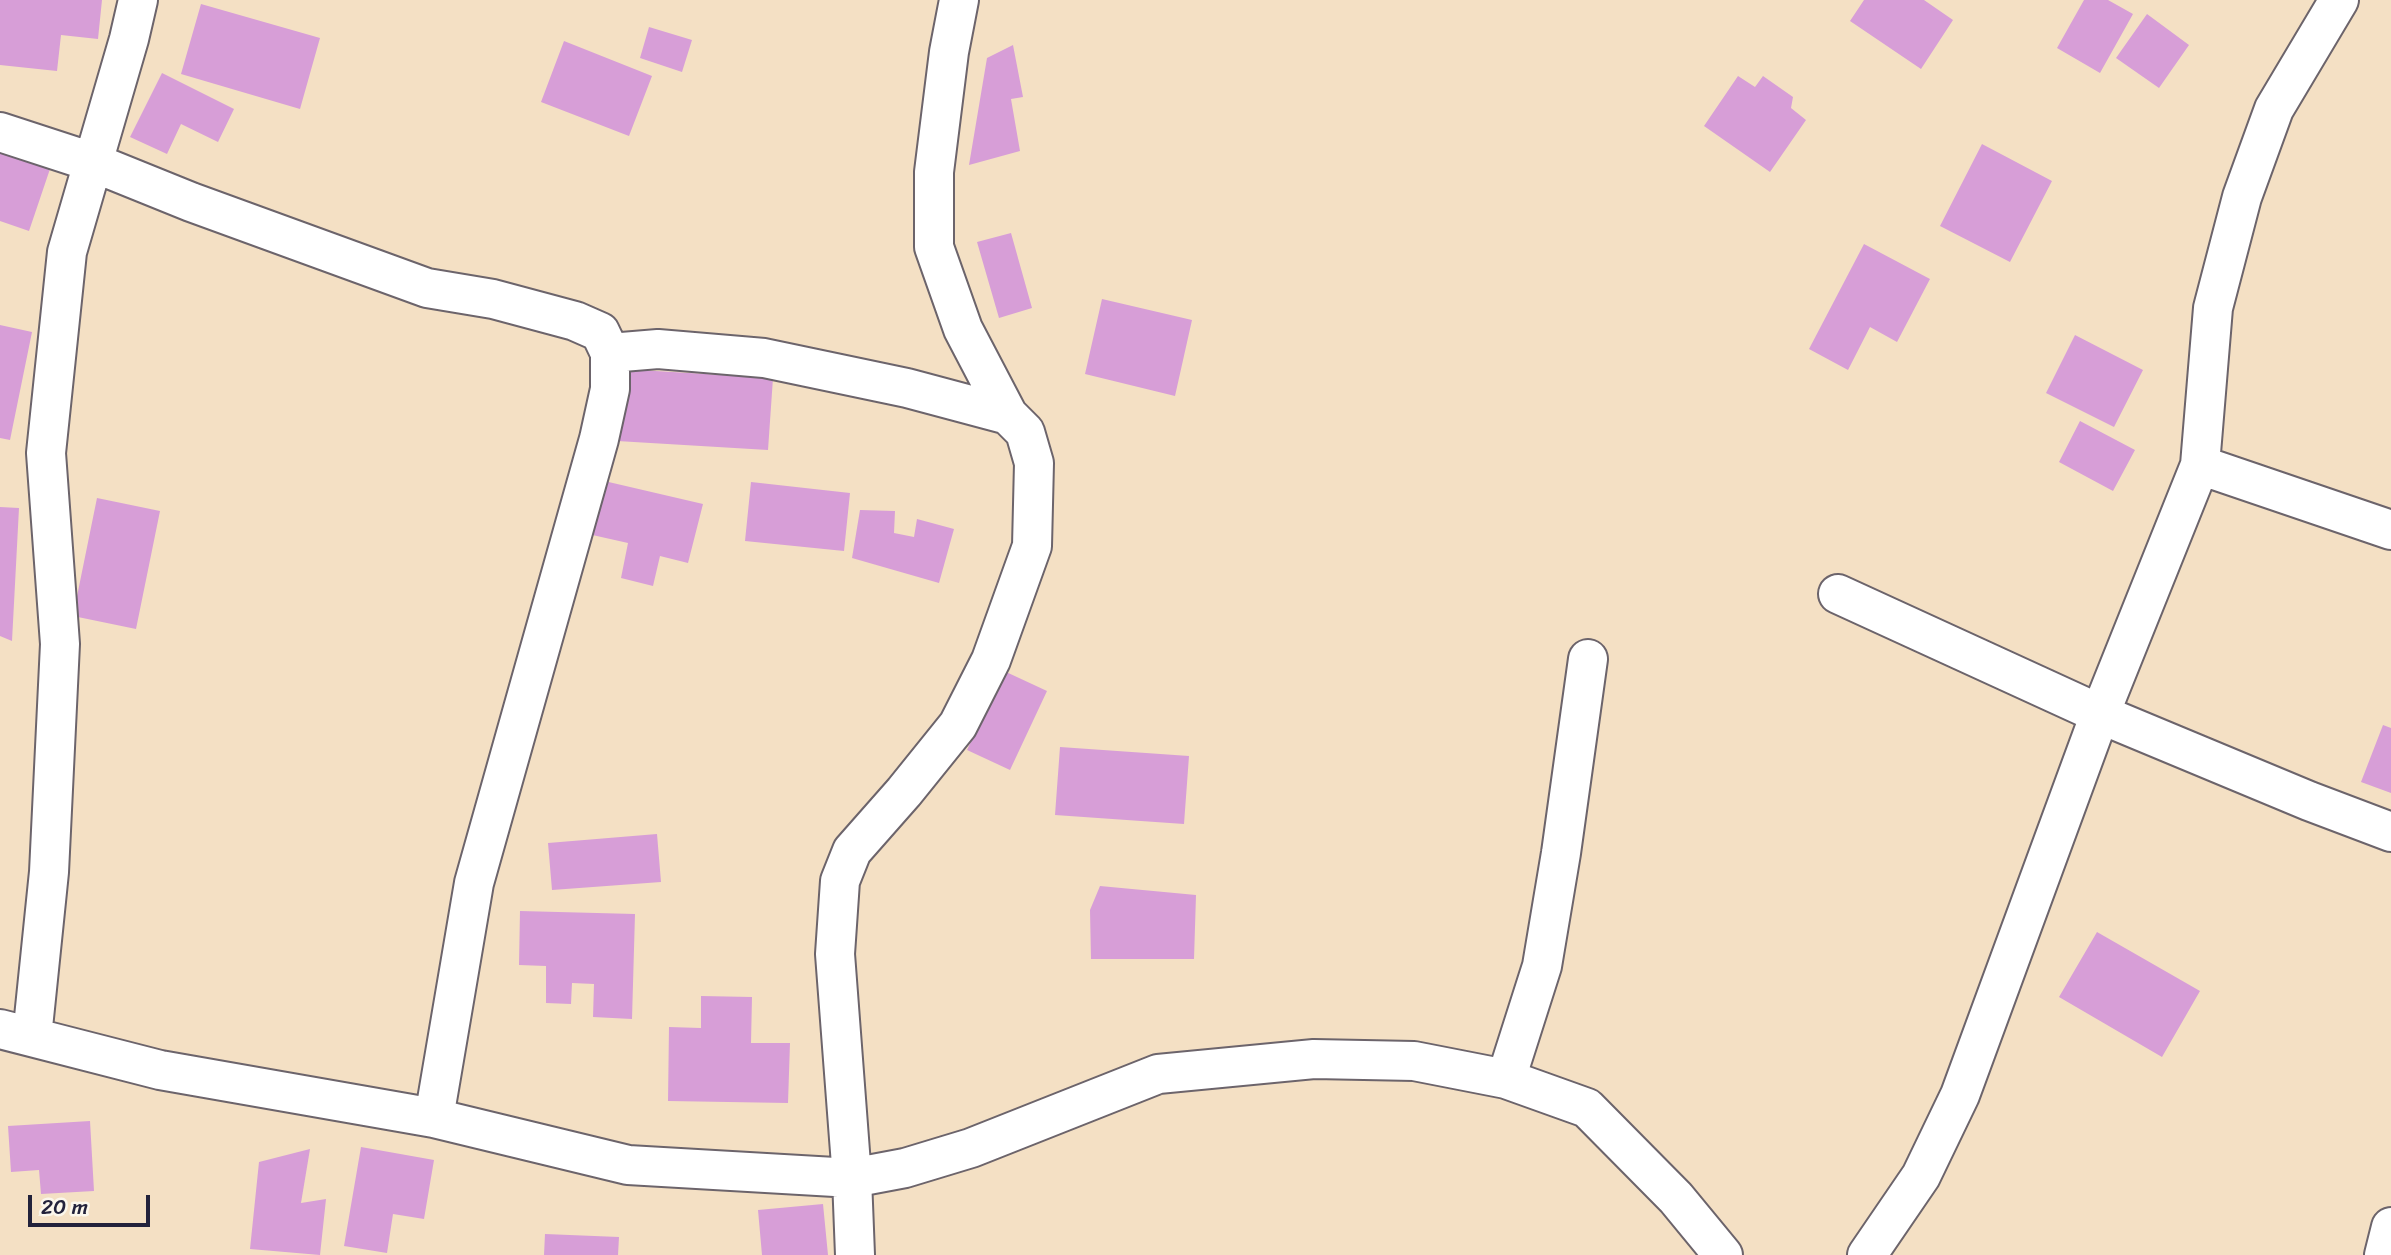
<!DOCTYPE html>
<html>
<head>
<meta charset="utf-8">
<style>
	body { margin:0 }
	#map { position:relative; width:2391px; height:1255px; overflow:hidden; background:#f4e0c4; font-family:Sriracha,sans-serif }
	canvas { display:block }
	.scale { position:absolute; left:28px; top:1195px; width:122px; height:32px; box-sizing:border-box; border:4px solid #22223b; border-top:0; padding-left:9px; font-size:21px; line-height:24px; white-space:nowrap; color:#22223b; -webkit-text-stroke:5px #fbf7ec; paint-order:stroke }
</style>
</head>
<body>
<div id="map">
<canvas width="2391" height="1255"></canvas>
<div class="scale">20 m</div>
</div>
<script>
const ctx = document.querySelector('canvas').getContext('2d');
ctx.lineJoin = 'round';
function paint(path, color) {
  ctx.fillStyle = color;
  ctx.fill(path, 'evenodd');
}
function shape(rows) {
  const path = new Path2D();
  for (const r of rows) {
    path.moveTo(r[0], r[1]);
    for (let i = 2; i < r.length; i += 2) path.lineTo(r[i], r[i + 1]);
  }
  return path;
}
function stroke(path, color, width, dash) {
  ctx.strokeStyle = color;
  ctx.lineWidth = width;
  ctx.lineCap = dash ? 'butt' : 'round';
  ctx.setLineDash(dash || []);
  ctx.stroke(path);
}
const building = shape([
	[0,0,102,0,98,39,61,35,57,71,0,65],
	[1864,0,1924,0,1953,20,1921,69,1850,21],
	[2084,0,2108,0,2133,14,2100,73,2057,48],
	[201,4,320,38,300,109,181,74],
	[2147,14,2189,45,2159,88,2116,58],
	[649,27,692,40,682,72,640,58],
	[564,41,652,76,629,136,541,102],
	[1013,45,1023,97,1011,99,1020,151,969,165,987,58],
	[162,73,234,109,218,142,181,124,167,154,130,137],
	[1738,76,1755,87,1763,76,1793,97,1791,108,1806,120,1770,172,1704,126],
	[1982,144,2052,181,2010,262,1940,226],
	[0,149,51,166,29,231,0,221],
	[1011,233,1032,308,999,318,977,242],
	[1864,244,1930,279,1897,342,1870,327,1848,370,1809,349],
	[1102,299,1192,320,1175,396,1085,374],
	[0,325,32,332,10,440,0,438],
	[2075,335,2143,370,2114,427,2046,393],
	[622,369,773,378,768,450,617,441],
	[2080,421,2135,450,2113,491,2059,462],
	[600,480,703,504,688,563,660,556,653,586,621,578,628,543,588,534],
	[751,482,850,493,844,551,745,541],
	[97,498,160,511,136,629,73,616],
	[0,507,19,508,12,641,0,636],
	[860,510,895,511,894,533,914,537,917,519,954,529,939,583,852,558],
	[1004,671,1047,691,1010,770,967,750],
	[2383,725,2391,728,2391,793,2361,782],
	[1060,747,1189,756,1184,824,1055,815],
	[657,834,661,882,552,890,548,843],
	[1100,886,1196,895,1194,959,1091,959,1090,910],
	[520,911,635,914,632,1019,593,1017,594,984,572,983,571,1004,546,1003,546,966,519,965],
	[2097,932,2200,991,2162,1057,2059,997],
	[701,996,752,997,751,1043,790,1043,788,1103,668,1101,669,1027,701,1028],
	[90,1121,94,1191,41,1194,39,1170,11,1172,8,1126],
	[361,1147,434,1160,424,1219,393,1214,387,1253,344,1246],
	[310,1149,301,1203,326,1199,320,1255,250,1249,259,1162],
	[823,1204,828,1255,762,1255,758,1210],
	[545,1234,619,1237,618,1255,544,1255]
]);
const minor = shape([
	[959,0,949,52,934,172,934,247,963,329,1008,415],
	[0,132,92,162,191,202,427,288,493,299,575,321,600,332,610,353,610,389,599,439,474,883,434,1118],
	[610,353,658,349,764,358,907,388,1008,415,1025,432,1034,463,1032,546,991,660,958,725,904,792,852,851,840,881,835,954,852,1178,855,1255],
	[2200,465,2391,530],
	[1838,594,2100,714,2309,801,2391,832],
	[0,1029,160,1070,434,1118,628,1165,852,1178,905,1168,971,1148,1158,1074,1314,1059,1414,1061,1506,1079,1587,1108,1676,1198,1723,1255],
	[32,1037,49,872,60,644,46,453,67,252,129,39,138,0],
	[1506,1079,1542,966,1561,853,1588,659],
	[1867,1255,1921,1176,1960,1095,2100,714,2200,465,2213,308,2242,197,2274,109,2339,0],
	[2384,1255,2391,1227]
]);
paint(building, '#d79ed7');
stroke(minor, '#6c646b', 42);
stroke(minor, '#fff', 38);
</script>
</body>
</html>
